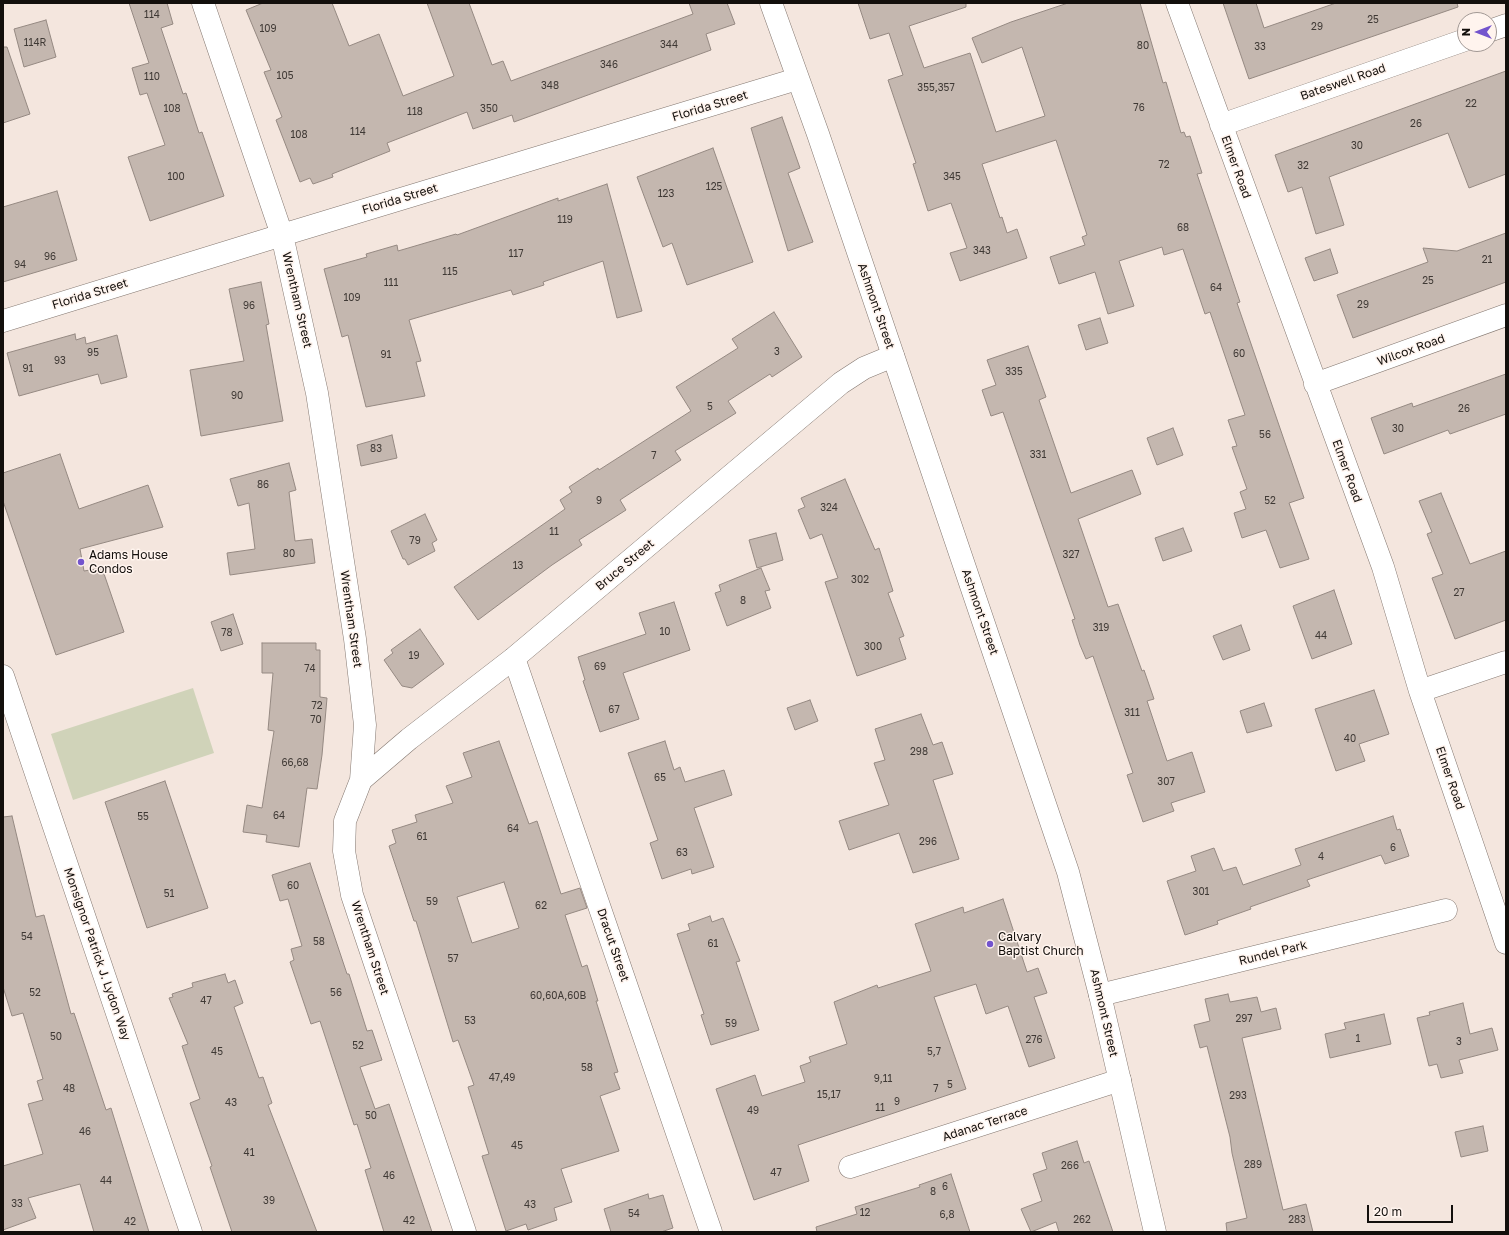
<!DOCTYPE html>
<html>
<head>
<meta charset="utf-8">
<style>
	body { margin:0 }
	#map { position:relative; width:1509px; height:1235px; overflow:hidden; background:#f4e6de; font-family:"Golos Text",sans-serif }
	canvas { display:block }
	.frame { position:absolute; inset:0; border:4px solid #130f0c; pointer-events:none }
	.north { position:absolute; left:1457px; top:12px; width:40px; height:40px; box-sizing:border-box; background:#fff4ee; border:1px solid #a19894; border-radius:50%; rotate:270deg; font-size:11px; font-weight:700; line-height:16px; text-align:center; color:#130f0c }
	.north::after { content:''; display:block; margin:auto; width:14px; height:18px; background:#7354cd; clip-path:polygon(50% 0,100% 100%,50% 72%,0 100%) }
	.scale { position:absolute; left:1367px; top:1205px; width:86px; height:18px; box-sizing:border-box; border:2px solid #130f0c; border-top:0; padding-left:5px; font-size:12px; line-height:14px; white-space:nowrap; color:#130f0c; -webkit-text-stroke:3px #fff4ee; paint-order:stroke }
</style>
</head>
<body>
<div id="map">
<canvas width="1509" height="1235"></canvas>
<div class="frame"></div>
<div class="north">N</div>
<div class="scale">20 m</div>
</div>
<script>
const ctx = document.querySelector('canvas').getContext('2d');
ctx.lineJoin = 'round';
function paint(path, color) {
  ctx.fillStyle = color;
  ctx.fill(path, 'evenodd');
}
function shape(rows) {
  const path = new Path2D();
  for (const r of rows) {
    path.moveTo(r[0], r[1]);
    for (let i = 2; i < r.length; i += 2) path.lineTo(r[i], r[i + 1]);
  }
  return path;
}
function stroke(path, color, width, dash) {
  ctx.strokeStyle = color;
  ctx.lineWidth = width;
  ctx.lineCap = dash ? 'butt' : 'round';
  ctx.setLineDash(dash || []);
  ctx.stroke(path);
}
function label(font, color, halo, rows, align = 'center') {
  ctx.font = font + ' "Golos Text",sans-serif';
  ctx.lineWidth = 3;
  ctx.setLineDash([]);
  ctx.textBaseline = 'middle';
  ctx.strokeStyle = halo;
  ctx.fillStyle = color;
  for (const [text, x, y, turn = 0] of rows) {
    ctx.save();
    ctx.translate(x, y);
    ctx.rotate((+turn || 0) * Math.PI / 180);
    ctx.textAlign = isNaN(turn) ? turn : align;
    if (halo) ctx.strokeText(text, 0, 0);
    ctx.fillText(text, 0, 0);
    ctx.restore();
  }
}
const green = shape([
	[193,688,214,753,73,800,51,734]
]);
const building = shape([
	[129,3,167,3,173,24,161,28,183,94,186,93,199,133,202,132,224,196,150,221,128,157,165,145,147,93,140,95,132,68,149,63,129,3],
	[263,3,332,3,349,46,379,34,403,96,454,76,427,3,469,3,492,65,503,61,511,81,693,14,689,3,727,3,735,24,706,34,711,50,514,122,512,115,473,129,467,112,387,143,390,151,332,174,333,177,313,184,310,178,300,182,276,120,282,117,264,72,271,70,246,10,263,3],
	[858,3,966,3,966,7,909,26,924,68,970,53,996,132,1045,116,1022,47,982,63,972,38,1011,22,1068,3,1140,3,1163,83,1166,82,1181,133,1184,132,1186,137,1190,136,1202,173,1197,174,1240,302,1237,303,1304,498,1289,503,1309,559,1280,568,1266,530,1242,538,1234,513,1246,509,1240,492,1247,489,1232,447,1237,446,1228,420,1245,415,1210,312,1205,314,1183,249,1164,255,1162,247,1119,261,1134,306,1108,314,1095,272,1059,284,1050,257,1085,245,1082,237,1087,235,1056,140,982,164,1000,218,1002,217,1007,233,1017,229,1027,258,960,281,950,253,967,248,951,203,928,211,913,164,916,163,888,80,903,75,889,33,870,39,858,3],
	[1223,3,1256,3,1264,28,1336,3,1457,3,1458,7,1249,79,1223,3],
	[46,20,56,57,24,67,14,29,46,20],
	[3,47,7,47,30,114,3,123,3,47],
	[1506,71,1506,174,1469,188,1448,133,1329,177,1344,225,1316,234,1302,187,1288,192,1275,155,1506,71],
	[782,117,800,168,788,173,813,242,788,251,751,128,782,117],
	[713,148,753,262,687,285,672,243,663,247,637,177,713,148],
	[607,184,642,311,617,318,603,261,543,282,544,285,513,295,511,290,409,320,421,361,416,362,425,396,366,407,348,335,342,337,324,269,367,257,366,254,397,245,398,251,456,234,457,235,558,198,558,201,607,184],
	[57,191,77,260,3,282,3,207,57,191],
	[1506,233,1506,282,1353,338,1337,295,1428,262,1423,248,1457,251,1506,233],
	[1330,249,1338,273,1314,281,1305,258,1330,249],
	[261,282,269,324,266,325,283,421,201,436,190,370,244,361,229,289,261,282],
	[774,312,802,357,772,377,770,374,728,401,736,413,675,451,681,460,620,500,626,510,579,540,582,545,552,565,478,620,454,587,565,509,560,500,572,492,569,487,598,468,599,470,691,411,676,387,738,348,732,339,774,312],
	[1100,318,1108,343,1086,350,1078,325,1100,318],
	[75,334,76,340,85,337,86,344,117,335,127,377,101,384,98,374,19,396,7,353,75,334],
	[1028,346,1046,397,1039,400,1071,493,1132,470,1141,494,1078,519,1108,607,1118,604,1142,671,1144,670,1154,699,1147,701,1167,761,1192,752,1205,792,1171,803,1174,811,1143,822,1127,775,1133,773,1093,656,1086,659,1080,645,1072,620,1075,619,1003,412,991,416,982,390,996,385,987,360,1028,346],
	[1506,374,1506,414,1450,434,1448,430,1384,454,1371,418,1412,403,1413,407,1506,374],
	[1173,428,1183,455,1157,465,1147,438,1173,428],
	[392,435,397,458,361,466,357,445,392,435],
	[60,454,79,509,148,485,163,527,80,549,84,571,102,568,124,632,56,655,3,501,3,473,60,454],
	[289,463,296,490,289,492,295,541,312,539,315,563,230,575,227,553,255,549,249,503,238,506,230,479,289,463],
	[845,479,875,550,879,548,893,591,888,593,904,636,899,638,906,659,857,676,825,582,838,578,822,534,810,539,798,510,805,507,801,498,845,479],
	[1441,493,1470,564,1506,551,1506,620,1455,639,1432,578,1443,574,1427,534,1432,532,1419,501,1441,493],
	[425,514,437,540,432,543,435,551,408,565,405,559,403,559,391,531,425,514],
	[1183,528,1192,551,1163,561,1155,538,1183,528],
	[776,533,783,560,757,568,749,540,776,533],
	[761,568,770,590,765,591,771,608,727,626,715,593,721,591,719,585,761,568],
	[1334,590,1352,644,1312,659,1293,606,1334,590],
	[674,602,690,650,623,673,639,719,600,732,583,681,585,680,578,657,646,634,639,613,674,602],
	[233,614,243,644,221,651,211,622,233,614],
	[1241,625,1250,650,1223,660,1213,636,1241,625],
	[420,629,444,664,412,688,402,686,384,660,393,653,391,650,420,629],
	[262,643,316,643,316,650,320,650,320,697,327,698,322,755,317,789,307,788,299,847,266,842,267,835,243,832,247,805,262,808,274,731,268,730,273,673,262,673,262,643],
	[1374,690,1389,734,1359,744,1365,761,1336,771,1315,709,1374,690],
	[810,700,818,721,795,730,787,708,810,700],
	[1264,703,1272,726,1247,733,1240,711,1264,703],
	[921,714,933,745,942,742,953,774,933,780,959,859,913,873,899,833,849,850,839,821,889,805,874,763,885,760,875,729,921,714],
	[499,741,529,824,537,821,561,894,580,888,587,908,565,915,582,967,587,965,598,1001,596,1001,618,1072,614,1073,620,1089,600,1096,619,1151,561,1169,572,1202,554,1208,557,1220,528,1230,526,1224,506,1231,482,1156,489,1154,468,1087,474,1085,458,1040,453,1042,416,921,414,921,389,846,396,843,392,830,417,822,415,815,453,803,446,786,472,777,463,753,499,741],
	[504,882,519,928,472,943,457,897,504,882],
	[665,741,674,770,680,767,685,782,724,770,732,795,694,808,714,867,692,874,691,869,662,879,650,843,658,840,628,753,665,741],
	[165,781,208,908,147,928,105,802,165,781],
	[12,816,36,917,44,915,71,1014,74,1013,106,1110,111,1108,149,1232,94,1232,80,1184,28,1198,36,1218,3,1230,3,1166,43,1154,28,1104,43,1100,37,1081,43,1079,23,1013,12,1016,3,987,3,817,12,816],
	[1393,816,1397,830,1400,829,1409,856,1385,864,1381,855,1307,880,1310,886,1250,907,1251,909,1217,921,1218,924,1185,935,1167,881,1196,871,1191,856,1214,848,1223,871,1236,867,1243,885,1301,865,1295,849,1393,816],
	[310,863,347,974,349,974,367,1031,372,1030,382,1060,360,1067,375,1109,389,1104,432,1232,384,1232,365,1170,371,1168,357,1124,354,1125,320,1021,311,1024,290,962,294,960,291,949,302,946,288,899,280,901,272,875,310,863],
	[1003,899,1027,972,1038,968,1047,993,1034,997,1055,1058,1029,1067,1008,1006,986,1014,976,984,934,997,966,1089,798,1145,809,1181,754,1200,716,1089,755,1075,762,1096,805,1082,800,1066,811,1062,809,1057,847,1044,834,1002,877,985,878,988,931,971,915,924,963,907,964,913,1003,899],
	[710,916,712,922,723,918,740,961,736,962,759,1030,711,1045,701,1015,704,1014,677,934,690,930,688,924,710,916],
	[225,974,228,983,235,980,243,1003,234,1007,259,1078,263,1077,272,1103,268,1105,317,1232,232,1232,210,1167,212,1166,190,1103,200,1099,182,1046,188,1044,169,998,173,997,172,994,193,987,192,983,225,974],
	[1228,994,1230,1002,1257,997,1261,1012,1276,1008,1281,1029,1242,1038,1283,1210,1306,1204,1313,1232,1227,1232,1226,1223,1247,1218,1232,1153,1230,1137,1207,1046,1200,1048,1194,1025,1210,1021,1205,999,1228,994],
	[1463,1003,1470,1034,1492,1028,1498,1050,1459,1060,1463,1073,1441,1078,1437,1064,1429,1066,1417,1018,1430,1015,1429,1012,1463,1003],
	[1384,1014,1391,1044,1330,1058,1325,1034,1346,1029,1344,1023,1384,1014],
	[1483,1126,1488,1151,1461,1157,1455,1132,1483,1126],
	[1077,1141,1084,1163,1089,1161,1113,1232,1059,1232,1056,1222,1031,1232,1021,1209,1042,1201,1033,1174,1047,1169,1042,1153,1077,1141],
	[951,1174,970,1232,817,1232,816,1227,857,1214,855,1207,920,1187,919,1185,951,1174],
	[648,1194,649,1199,663,1195,673,1228,661,1232,611,1232,604,1209,648,1194]
]);
const minor = shape([
	[203,3,282,235,317,393,355,639,365,725,361,780,345,821,344,851,352,895,465,1232],
	[1177,3,1383,567,1420,691,1506,943],
	[1489,31,1506,25],
	[1221,125,1465,40],
	[3,321,282,235,797,79],
	[1315,384,1506,315],
	[514,658,711,1232],
	[3,676,191,1232],
	[1420,691,1506,662],
	[361,780,409,739,514,658,841,383,864,368,893,356],
	[1100,995,1446,910],
	[850,1167,1120,1080]
]);
const major = shape([
	[771,3,818,134,1068,872,1100,995,1155,1232]
]);
const markers = [
	[81,562,4,"#7354cd"],
	[990,944,4,"#7354cd"]
];
const numberNames = [
	["114",152,15],
	["25",1373,20],
	["29",1317,27],
	["109",268,29],
	["114R",35,43],
	["344",669,45],
	["80",1143,46],
	["33",1260,47],
	["346",609,65],
	["105",285,76],
	["110",152,77],
	["348",550,86],
	["355,357",936,88],
	["22",1471,104],
	["76",1139,108],
	["108",172,109],
	["350",489,109],
	["118",415,112],
	["26",1416,124],
	["114",358,132],
	["108",299,135],
	["30",1357,146],
	["72",1164,165],
	["32",1303,166],
	["100",176,177],
	["345",952,177],
	["125",714,187],
	["123",666,194],
	["119",565,220],
	["68",1183,228],
	["343",982,251],
	["117",516,254],
	["96",50,257],
	["21",1487,260],
	["94",20,265],
	["115",450,272],
	["25",1428,281],
	["111",391,283],
	["64",1216,288],
	["109",352,298],
	["29",1363,305],
	["96",249,306],
	["3",777,352],
	["95",93,353],
	["60",1239,354],
	["91",386,355],
	["93",60,361],
	["91",28,369],
	["335",1014,372],
	["90",237,396],
	["5",710,407],
	["26",1464,409],
	["30",1398,429],
	["56",1265,435],
	["83",376,449],
	["331",1038,455],
	["7",654,456],
	["86",263,485],
	["9",599,501],
	["52",1270,501],
	["324",829,508],
	["11",554,532],
	["79",415,541],
	["80",289,554],
	["327",1071,555],
	["13",518,566],
	["302",860,580],
	["27",1459,593],
	["8",743,601],
	["319",1101,628],
	["10",665,632],
	["78",227,633],
	["44",1321,636],
	["300",873,647],
	["19",414,656],
	["69",600,667],
	["74",310,669],
	["72",317,706],
	["67",614,710],
	["311",1132,713],
	["70",316,720],
	["40",1350,739],
	["298",919,752],
	["66,68",295,763],
	["65",660,778],
	["307",1166,782],
	["64",279,816],
	["55",143,817],
	["64",513,829],
	["61",422,837],
	["296",928,842],
	["6",1393,848],
	["63",682,853],
	["4",1321,857],
	["60",293,886],
	["301",1201,892],
	["51",169,894],
	["59",432,902],
	["62",541,906],
	["54",27,937],
	["58",319,942],
	["61",713,944],
	["57",453,959],
	["52",35,993],
	["56",336,993],
	["60,60A,60B",558,996],
	["47",206,1001],
	["297",1244,1019],
	["53",470,1021],
	["59",731,1024],
	["50",56,1037],
	["1",1358,1039],
	["276",1034,1040],
	["3",1459,1042],
	["52",358,1046],
	["45",217,1052],
	["5,7",934,1052],
	["58",587,1068],
	["47,49",502,1078],
	["9,11",883,1079],
	["5",950,1085],
	["48",69,1089],
	["7",936,1089],
	["15,17",829,1095],
	["293",1238,1096],
	["9",897,1102],
	["43",231,1103],
	["11",880,1108],
	["49",753,1111],
	["50",371,1116],
	["46",85,1132],
	["45",517,1146],
	["41",249,1153],
	["289",1253,1165],
	["266",1070,1166],
	["47",776,1173],
	["46",389,1176],
	["44",106,1181],
	["6",945,1187],
	["8",933,1192],
	["39",269,1201],
	["33",17,1204],
	["43",530,1205],
	["12",865,1213],
	["54",634,1214],
	["6,8",947,1215],
	["262",1082,1220],
	["283",1297,1220],
	["42",409,1221],
	["42",130,1222]
];
const streetNames = [
	["Bateswell Road",1343,82,-19],
	["Florida Street",710,106,-17],
	["Elmer Road",1236,167,70],
	["Florida Street",400,199,-17],
	["Florida Street",90,294,-17],
	["Wrentham Street",297,300,77],
	["Ashmont Street",876,306,71],
	["Wilcox Road",1411,350,-20],
	["Elmer Road",1347,471,70],
	["Bruce Street",625,565,-40],
	["Ashmont Street",980,612,71],
	["Wrentham Street",351,619,82],
	["Elmer Road",1450,778,71],
	["Dracut Street",613,945,71],
	["Wrentham Street",370,948,72],
	["Rundel Park",1273,953,-14],
	["Monsignor Patrick J. Lydon Way",97,954,71],
	["Ashmont Street",1104,1013,77],
	["Adanac Terrace",985,1124,-18]
];
const poiNames = [
	["Adams House",89,555],
	["Condos",89,569],
	["Calvary",998,937],
	["Baptist Church",998,951]
];
paint(green, '#d0d3b9');
paint(building, '#c4b7af');
stroke(building, '#958982', 1);
stroke(minor, '#847871', 23);
stroke(major, '#847871', 23);
stroke(minor, '#fff', 22);
stroke(major, '#fff', 22);
for (const [x, y, r, color] of markers) {
  const dot = new Path2D();
  dot.arc(x, y, r, 0, 2 * Math.PI);
  ctx.fillStyle = color;
  ctx.fill(dot);
  stroke(dot, '#fff4ee', 1.5);
}
label('10px', '#3f3935', null, numberNames);
label('12px', '#130f0c', '#fff4ee', streetNames);
label('12px', '#130f0c', '#fff4ee', poiNames, 'left');
</script>
</body>
</html>
